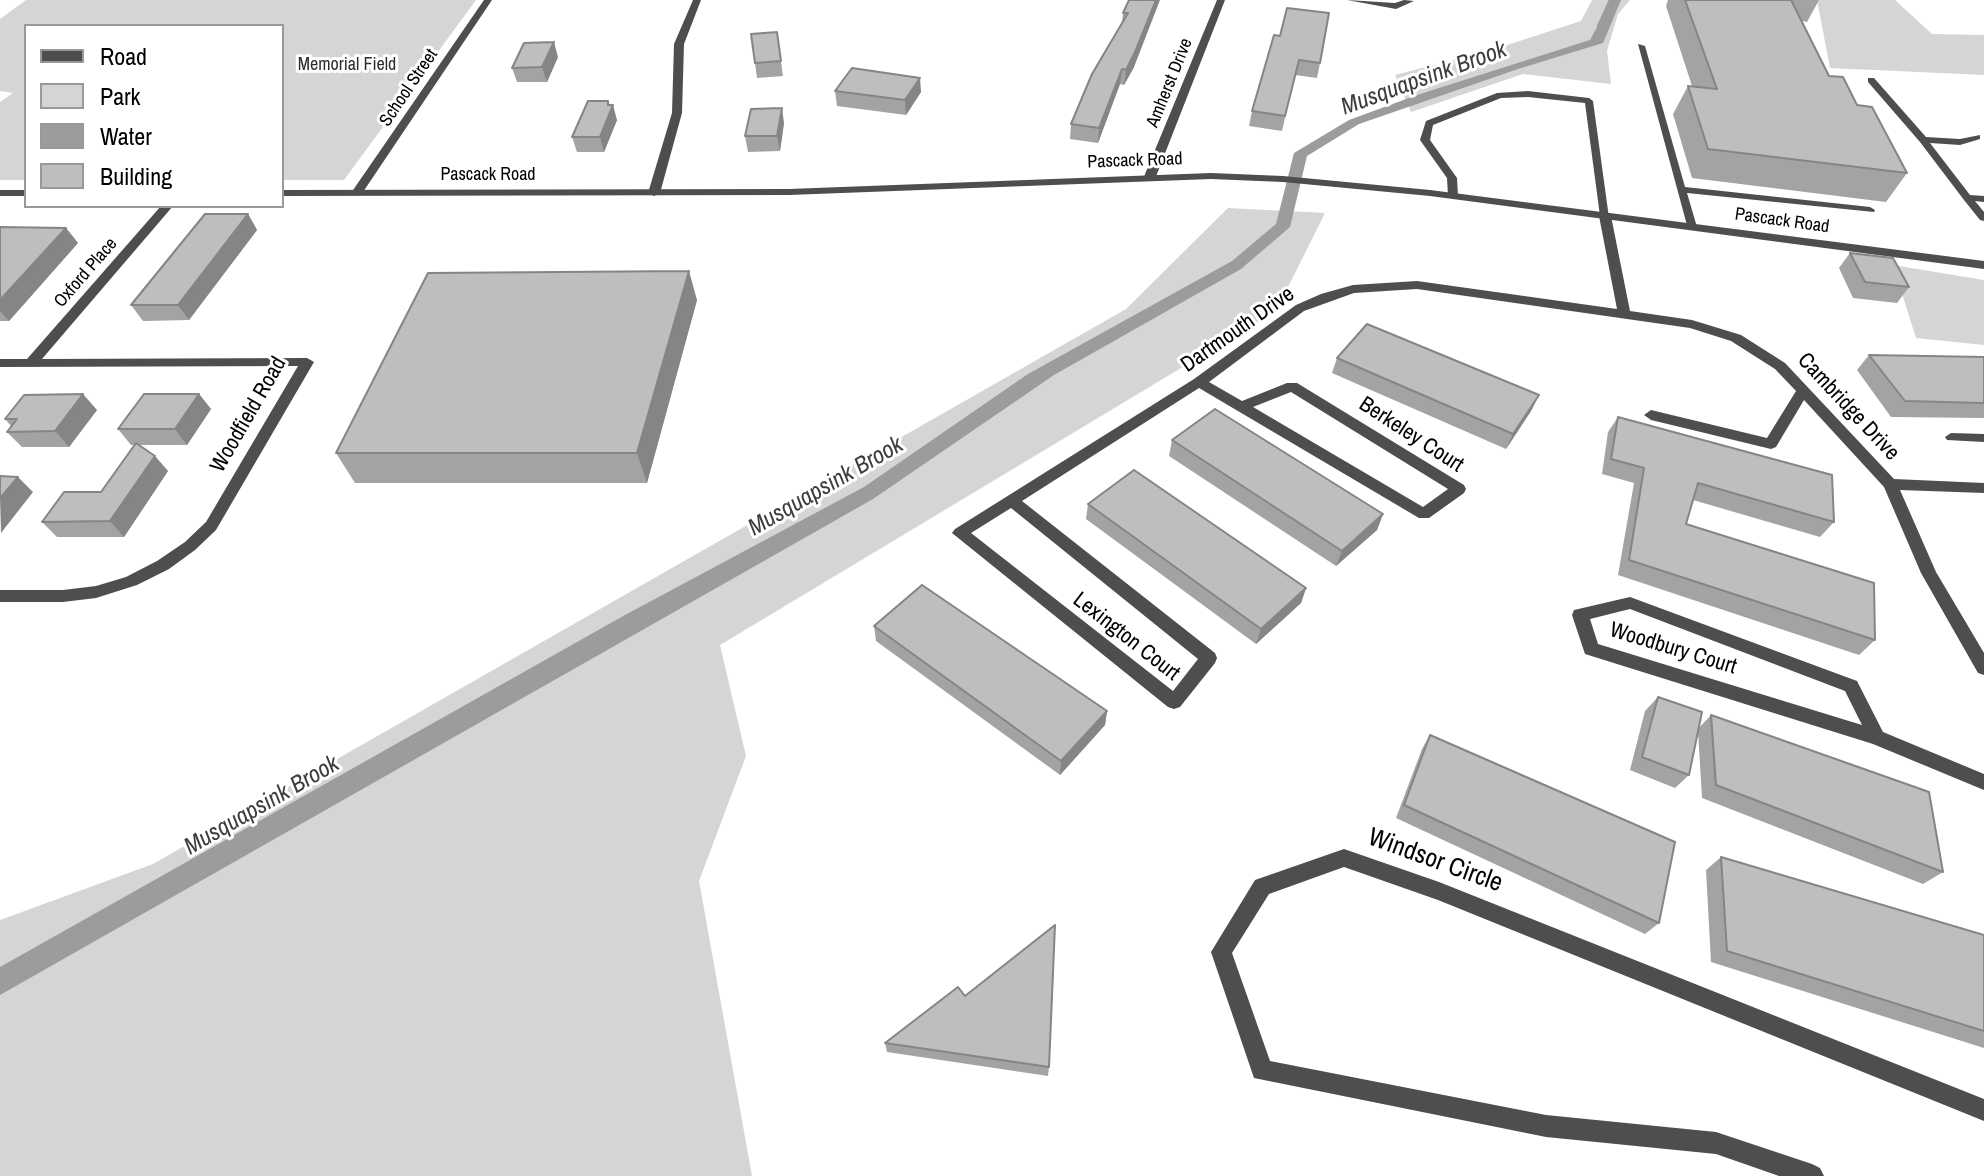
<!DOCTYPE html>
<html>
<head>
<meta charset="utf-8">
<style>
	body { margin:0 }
	#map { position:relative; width:1984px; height:1176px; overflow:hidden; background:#fff; font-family:"Archivo Narrow",sans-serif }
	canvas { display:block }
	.legend { position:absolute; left:24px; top:24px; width:260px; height:184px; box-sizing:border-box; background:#fff; border:2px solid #999; margin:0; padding:10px 14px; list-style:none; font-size:24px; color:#000 }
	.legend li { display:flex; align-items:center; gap:16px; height:40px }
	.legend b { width:40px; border:2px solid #999 }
</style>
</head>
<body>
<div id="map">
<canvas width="1984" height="1176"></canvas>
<ul class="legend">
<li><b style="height:10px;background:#4e4e4e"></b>Road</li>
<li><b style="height:22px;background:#d5d5d5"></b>Park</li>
<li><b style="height:22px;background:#9c9c9c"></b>Water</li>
<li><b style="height:22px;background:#bebebe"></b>Building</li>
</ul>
</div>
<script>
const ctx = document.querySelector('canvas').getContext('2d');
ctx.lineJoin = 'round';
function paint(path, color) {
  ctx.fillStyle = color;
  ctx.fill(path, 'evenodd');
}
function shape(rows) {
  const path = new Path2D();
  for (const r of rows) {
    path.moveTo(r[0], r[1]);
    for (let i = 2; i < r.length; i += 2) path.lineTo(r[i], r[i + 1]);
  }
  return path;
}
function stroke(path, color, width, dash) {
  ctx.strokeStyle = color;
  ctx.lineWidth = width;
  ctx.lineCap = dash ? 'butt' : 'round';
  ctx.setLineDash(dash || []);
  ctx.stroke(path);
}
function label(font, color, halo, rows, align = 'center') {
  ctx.font = font + ' "Archivo Narrow",sans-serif';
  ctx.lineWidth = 6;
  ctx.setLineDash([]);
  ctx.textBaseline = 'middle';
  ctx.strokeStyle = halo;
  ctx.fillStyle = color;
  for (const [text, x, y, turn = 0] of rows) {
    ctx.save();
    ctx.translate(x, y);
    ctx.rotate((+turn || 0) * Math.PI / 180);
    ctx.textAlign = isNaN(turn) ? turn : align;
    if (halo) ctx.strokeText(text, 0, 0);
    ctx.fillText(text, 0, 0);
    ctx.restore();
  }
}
const green = shape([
	[26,0,476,0,344,180,282,180,282,26,26,26,26,180,0,180,0,102,13,93,0,91,0,19],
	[1592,0,1630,0,1618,14,1607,51,1611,84,1523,74,1411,112,1395,75,1495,49,1581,21],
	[1817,0,1895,0,1932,34,1984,35,1984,75,1830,68],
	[1228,208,1325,213,1276,311,720,645,746,756,699,881,752,1176,0,1176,0,920,153,864,1126,309],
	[1893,265,1984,280,1984,345,1916,338]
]);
const water = shape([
	[1612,0,1621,0,1603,43,1518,69,1359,124,1307,156,1290,227,1241,269,1054,375,873,499,0,995,0,967,625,615,864,487,1028,374,1232,261,1276,224,1294,153,1349,120,1417,95,1590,40]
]);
const stream = shape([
	[1600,26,1612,0]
]);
const service = shape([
	[1638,44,1645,46,1685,187,1870,207,1875,210,1874,212,1687,193,1697,227,1688,229,1638,44],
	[1868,78,1874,78,1926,137,1960,139,1980,135,1980,139,1960,145,1930,143,1970,195,1984,196,1984,202,1975,201,1984,212,1984,221,1980,220,1964,200,1920,142,1868,82,1868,78],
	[1528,91,1589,98,1593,101,1609,218,1600,216,1585,103,1528,97,1501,98,1433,125,1430,140,1457,178,1458,196,1453,199,1448,196,1447,178,1420,140,1426,121,1497,93,1528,91],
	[1951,433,1984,434,1984,442,1947,440,1945,437,1951,433]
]);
const minor = shape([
	[484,0,492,0,361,195,353,195,351,193,484,0],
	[693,0,701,0,684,44,682,113,660,193,654,196,648,193,672,113,674,44,693,0],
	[1217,0,1225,0,1155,179,1145,181,1143,179,1217,0],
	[1347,0,1395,3,1404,0,1414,1,1396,9,1347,0],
	[161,206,173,206,42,359,307,358,314,362,216,530,195,550,169,569,137,585,96,598,63,602,0,602,0,590,63,590,96,586,126,577,157,561,185,542,206,522,298,366,0,367,0,359,27,359,161,206],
	[1605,213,1611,216,1630,311,1692,320,1741,335,1785,363,1894,479,1984,483,1984,493,1900,490,1936,572,1984,653,1984,675,1978,673,1921,573,1884,487,1804,400,1776,447,1771,449,1651,420,1644,415,1651,410,1767,438,1796,391,1775,369,1731,341,1690,328,1417,289,1354,293,1304,311,1209,382,1242,401,1287,383,1297,383,1464,485,1466,489,1464,493,1429,518,1419,518,1199,388,1022,501,1215,653,1217,658,1215,663,1180,707,1174,709,1168,707,952,533,955,529,1194,379,1296,305,1321,294,1353,285,1417,281,1617,309,1599,216,1605,213],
	[1291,392,1448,489,1423,507,1253,407,1291,392],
	[1011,508,1198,659,1173,691,971,533,1011,508],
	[1630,597,1857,681,1883,732,1984,774,1984,790,1873,744,1585,654,1572,615,1574,610,1630,597],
	[1630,609,1845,691,1862,725,1598,644,1590,619,1630,609],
	[1344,849,1439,882,1984,1099,1984,1121,1438,900,1344,867,1269,894,1232,953,1270,1061,1546,1115,1716,1132,1812,1164,1820,1168,1824,1176,1779,1176,1716,1154,1546,1137,1254,1078,1211,952,1255,880,1344,849]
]);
const tertiary = shape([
	[1211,173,1283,176,1430,190,1984,261,1984,269,1430,196,1283,182,1211,179,789,195,282,196,282,190,789,189,1211,173],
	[0,190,26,190,26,196,0,196,0,190]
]);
const wall = shape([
	[1129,0,1134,67,1124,85,1120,84,1098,143,1070,139,1071,124,1122,23,1123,13],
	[1668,0,1819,0,1807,22,1802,21,1829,76,1857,105,1907,173,1886,202,1692,178,1673,114,1688,86,1692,86,1666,6],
	[777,32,783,76,757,78,751,34],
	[1274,35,1320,63,1317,78,1295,75,1282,131,1249,126,1252,111],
	[558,57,547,82,517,82,512,68],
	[835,91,921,92,906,115,837,106],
	[608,101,617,120,604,152,577,152,572,137],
	[784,123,780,151,748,152,745,136],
	[248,214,257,230,189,320,143,321,131,305],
	[0,227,66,228,78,243,9,321,0,321],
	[1850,253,1909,287,1897,303,1853,298,1839,268],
	[697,300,647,483,355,483,336,453],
	[1869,355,1984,357,1984,418,1891,417,1857,370],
	[1337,358,1539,395,1531,411,1506,449,1332,373],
	[199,394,211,409,187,445,138,445,168,471,124,537,57,537,42,522,101,492,135,445,131,445,118,429],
	[97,410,69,447,22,447,7,432,11,426,5,419],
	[1618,417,1834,522,1820,537,1693,500,1686,524,1875,640,1859,655,1618,575,1634,483,1602,474,1608,432],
	[1172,440,1383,514,1377,530,1336,566,1169,456],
	[1088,504,1306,588,1301,603,1256,644,1086,519],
	[874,626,1107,711,1105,725,1060,775,876,641],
	[1658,697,1698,729,1711,715,1943,872,1923,884,1702,798,1698,731,1689,775,1675,788,1630,770,1645,711],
	[1430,735,1659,923,1645,934,1396,818,1422,749],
	[1721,857,1984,935,1984,1048,1711,962,1706,870],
	[965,996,1049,1067,1048,1076,887,1052,885,1043]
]);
const shadedWall = shape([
	[1156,0,1160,0,1134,67,1124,85,1126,70],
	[554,42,558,57,547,82,542,67],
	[1122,69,1120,84,1098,143,1099,128],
	[920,78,921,92,906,115,905,100],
	[608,101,611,111,613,105,617,120,604,152,600,137],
	[782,108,784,123,780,151,777,136],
	[248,214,257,230,189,320,178,305],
	[66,228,78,243,9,321,0,311,0,300],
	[689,271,697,300,647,483,637,453],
	[83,394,97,410,69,447,55,431],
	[199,394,211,409,187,445,175,429],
	[1539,395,1531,411,1506,449,1513,434],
	[155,456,168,471,124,537,110,521],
	[18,477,33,492,1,533,0,498],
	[1383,514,1377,530,1336,566,1342,551],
	[1306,588,1301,603,1256,644,1261,629],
	[1107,711,1105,725,1060,775,1061,761]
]);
const building = shape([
	[1129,0,1156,0,1135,52,1126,70,1122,69,1099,128,1071,124,1092,74,1128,13,1123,13,1129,0],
	[1685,0,1791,0,1829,76,1843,77,1857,105,1872,107,1907,173,1708,149,1688,86,1717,89,1685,0],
	[1287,8,1329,13,1320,63,1299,60,1285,116,1252,111,1274,35,1280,36,1287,8],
	[777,32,781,61,755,63,751,34,777,32],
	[554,42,542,67,512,68,524,43,554,42],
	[852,68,920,78,905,100,835,91,852,68],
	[588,101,608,101,608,105,613,105,600,137,572,137,588,101],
	[782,108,777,136,745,136,751,109,782,108],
	[205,214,248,214,178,305,131,305,205,214],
	[0,227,66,228,0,300,0,227],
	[1850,253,1893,258,1909,287,1865,282,1850,253],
	[689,271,637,453,336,453,428,273,689,271],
	[1367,324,1539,395,1513,434,1337,358,1367,324],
	[1869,355,1984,357,1984,403,1905,401,1869,355],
	[83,394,55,431,7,432,17,419,5,419,24,395,83,394],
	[144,394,199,394,175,429,118,429,144,394],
	[1215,409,1383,514,1342,551,1172,440,1215,409],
	[1618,417,1832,475,1834,522,1698,483,1686,524,1874,583,1875,640,1629,560,1644,468,1611,459,1618,417],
	[136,443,155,456,110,521,42,522,64,492,101,492,136,443],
	[1134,470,1306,588,1261,629,1088,504,1134,470],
	[0,476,18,477,0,498,0,476],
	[922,585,1107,711,1061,761,874,626,922,585],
	[1658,697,1702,712,1689,775,1642,757,1658,697],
	[1711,715,1929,792,1943,872,1716,785,1711,715],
	[1430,735,1675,842,1659,923,1404,805,1430,735],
	[1721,857,1984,935,1984,1031,1727,951,1721,857],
	[1055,925,1049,1067,885,1043,958,987,965,996,1055,925]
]);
const farParknames = [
	["Memorial Field",347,65]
];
const farStreetnames = [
	["Amherst Drive",1170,83,-68],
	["School Street",409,88,-56],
	["Pascack Road",1135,161,-2],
	["Pascack Road",488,175],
	["Pascack Road",1782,221,8],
	["Oxford Place",86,273,-49]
];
const streetNames = [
	["Dartmouth Drive",1238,330,-35],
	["Cambridge Drive",1848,407,47],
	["Woodfield Road",249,415,-60],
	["Berkeley Court",1411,435,33],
	["Lexington Court",1126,637,38],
	["Woodbury Court",1673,649,17]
];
const waterNames = [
	["Musquapsink Brook",1424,79,-20],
	["Musquapsink Brook",826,487,-30],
	["Musquapsink Brook",262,806,-30]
];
const nearStreetnames = [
	["Windsor Circle",1435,861,20]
];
paint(green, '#d5d5d5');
paint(water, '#9c9c9c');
stroke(stream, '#9c9c9c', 6);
paint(service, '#4e4e4e');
paint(minor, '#4e4e4e');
paint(tertiary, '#4e4e4e');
paint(wall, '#a3a3a3');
paint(shadedWall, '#858585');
paint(building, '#bebebe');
stroke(building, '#858585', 2);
label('18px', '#2c2c2c', '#fff', farParknames);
label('18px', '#000', '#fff', farStreetnames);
label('22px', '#000', '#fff', streetNames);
label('italic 24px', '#3d3d3d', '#fff', waterNames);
label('26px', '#000', '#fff', nearStreetnames);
</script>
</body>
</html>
